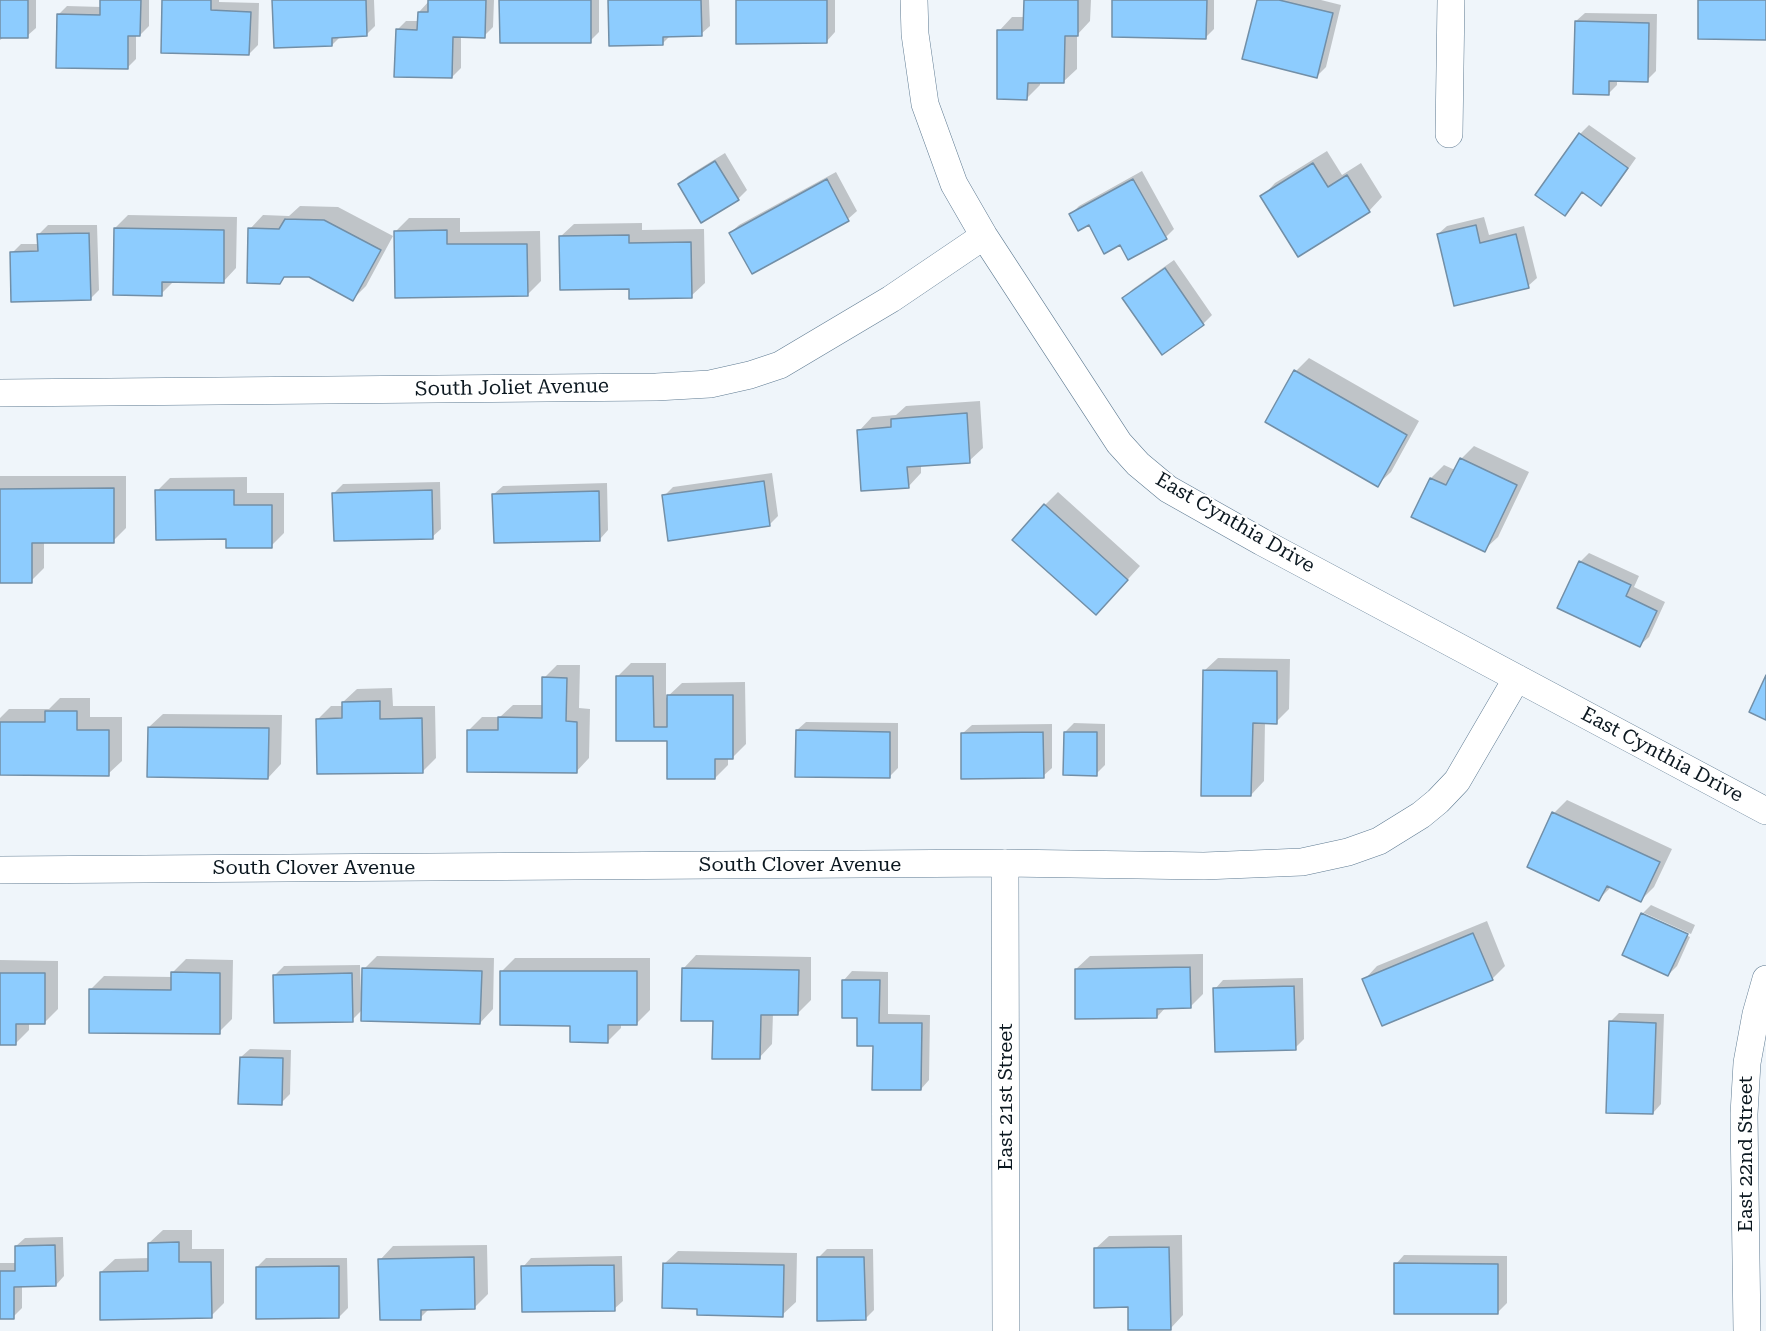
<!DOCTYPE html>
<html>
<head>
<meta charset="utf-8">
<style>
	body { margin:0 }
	canvas { display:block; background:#eff5fa }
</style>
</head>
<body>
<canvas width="1766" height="1331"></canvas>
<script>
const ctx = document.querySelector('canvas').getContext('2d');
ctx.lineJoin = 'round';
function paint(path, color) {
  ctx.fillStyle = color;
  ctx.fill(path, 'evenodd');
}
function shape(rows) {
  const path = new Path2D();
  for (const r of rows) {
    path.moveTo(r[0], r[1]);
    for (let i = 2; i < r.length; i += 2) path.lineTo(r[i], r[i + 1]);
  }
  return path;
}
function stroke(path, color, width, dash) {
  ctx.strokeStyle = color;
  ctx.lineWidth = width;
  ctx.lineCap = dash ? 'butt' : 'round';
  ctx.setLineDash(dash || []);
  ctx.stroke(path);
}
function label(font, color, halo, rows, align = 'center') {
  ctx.font = font + ' "Roboto Serif",serif';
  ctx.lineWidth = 4.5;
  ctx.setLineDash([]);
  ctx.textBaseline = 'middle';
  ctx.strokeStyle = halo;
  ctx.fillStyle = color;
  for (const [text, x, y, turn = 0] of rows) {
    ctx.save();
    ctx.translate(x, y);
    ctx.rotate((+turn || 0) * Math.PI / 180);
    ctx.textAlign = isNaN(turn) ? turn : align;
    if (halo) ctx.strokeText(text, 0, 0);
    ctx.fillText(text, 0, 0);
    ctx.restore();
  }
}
const shadow = shape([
	[0,0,36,0,36,28,27,36,4,37,0,40],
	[102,0,149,0,149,26,140,35,136,35,136,59,127,68,58,15,67,6,102,7],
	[164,0,219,0,219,2,259,3,258,45,249,54],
	[274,0,374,0,375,26,366,35,341,36,332,45],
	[430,0,494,0,493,27,484,36,461,36,461,68,452,77,397,30,406,21,419,21,419,12],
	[500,0,599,0,599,32,590,41],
	[610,0,709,0,710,26,701,34,671,35,663,43],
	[737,0,835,0,835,32,827,41],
	[1025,0,1091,0,1090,21,1077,35,1077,69,1063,82,1040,82,1040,85,1027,98,999,31,1012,17,1025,17],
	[1114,0,1214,0,1214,29,1205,38],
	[1259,0,1321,0,1341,5,1326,67,1317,76],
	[1585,13,1657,14,1656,71,1647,80,1617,80,1617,85,1608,94,1576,21],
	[1589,125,1636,158,1610,195,1601,204,1583,191,1565,214,1537,195,1580,134],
	[1327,151,1342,175,1361,163,1382,197,1369,211,1262,197,1275,183],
	[725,153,747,190,738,199,679,185,688,176],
	[1142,171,1174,229,1166,237,1120,243,1089,223,1070,215,1079,206],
	[836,172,857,211,848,219,730,233,739,225],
	[300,206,338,207,393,236,366,286,353,299,309,276,287,275,279,282,250,229,263,215,289,216],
	[128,215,237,217,236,268,223,282,174,281,161,294,115,228],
	[1484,217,1489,235,1524,226,1537,278,1528,286,1438,234,1447,226],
	[409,218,460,218,460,232,540,231,541,281,527,295,396,231],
	[642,223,642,230,704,229,705,283,691,296,631,287,560,237,574,224],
	[48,225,97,225,99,290,90,299,12,253,21,244,39,244,39,234],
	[1174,260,1212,315,1203,324,1162,353,1124,298,1133,289],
	[1309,358,1419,421,1391,472,1377,485,1296,371],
	[980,401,983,448,969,461,921,464,921,473,908,487,859,431,872,417,896,415,906,406],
	[1474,446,1529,472,1498,537,1484,550,1413,516,1431,478,1444,465,1455,470,1461,459],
	[772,473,778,516,769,525,664,496,673,487],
	[0,476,126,476,126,528,113,541,44,541,44,568,31,581,0,581],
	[247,477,247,493,284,493,284,533,271,546,228,538,157,491,170,478],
	[440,482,441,529,432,537,334,493,343,484],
	[607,483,608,530,600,539,494,494,503,486],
	[1058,492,1140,566,1109,600,1045,505],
	[1589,553,1639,576,1634,587,1665,602,1649,637,1640,645,1559,607,1581,561],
	[1218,658,1290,659,1289,709,1276,722,1265,722,1264,781,1251,795,1204,671],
	[631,663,666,663,666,698,682,683,745,682,746,744,733,757,728,757,728,765,715,778,669,740,617,740,617,677],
	[557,665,580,665,579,708,590,709,589,758,576,772,469,730,482,717,500,717,513,705,543,705,544,678],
	[392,688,393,706,435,706,436,758,422,772,318,719,331,706,343,706,343,702,357,689],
	[60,698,90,698,90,717,122,717,122,761,108,774,0,774,0,718,9,709,49,709],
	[163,714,282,715,281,764,268,778,149,727],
	[806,722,898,723,898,768,889,777,797,730],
	[1074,723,1105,724,1105,765,1096,774,1065,732],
	[1052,724,1052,768,1043,776,963,733,972,725],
	[1567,800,1672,849,1654,887,1641,900,1612,886,1599,899,1554,813],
	[1651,905,1695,925,1691,934,1644,913,1644,916,1690,937,1677,966,1668,975,1642,914],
	[1487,921,1505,966,1492,979,1364,980,1377,966],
	[1203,954,1203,994,1190,1007,1166,1007,1157,1017,1076,969,1090,956],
	[696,955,811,957,811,1000,797,1014,773,1013,772,1044,759,1058,714,1020,683,969],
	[377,956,494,958,493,1009,480,1023,363,1009,352,1020,275,975,284,966,360,965,361,993,363,993,364,969],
	[515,958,650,958,650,1010,636,1024,621,1024,621,1028,608,1041,571,1024,502,971],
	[186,959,233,960,232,1019,219,1032,91,989,104,976,173,977,173,972],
	[0,960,58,961,58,1009,45,1022,29,1022,29,1030,15,1044,0,1043],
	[852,971,888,972,888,1014,930,1015,929,1080,921,1089,874,1044,844,980],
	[1303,978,1304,1039,1295,1048,1215,989,1223,980],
	[1619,1013,1664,1014,1661,1104,1653,1113,1610,1022],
	[250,1049,291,1050,290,1094,281,1103,241,1057],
	[163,1230,192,1230,192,1249,224,1249,224,1303,211,1316,101,1272,115,1259,150,1258,149,1243],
	[1182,1235,1183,1315,1170,1329,1095,1249,1109,1236],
	[63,1237,64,1276,56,1285,22,1285,22,1308,13,1317,0,1317,0,1263,17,1263,16,1246,25,1238],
	[487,1245,488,1294,475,1307,430,1308,420,1318,380,1260,393,1246],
	[827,1249,873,1249,874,1310,865,1319,818,1258],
	[678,1251,797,1253,796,1302,782,1315,698,1307,664,1264],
	[1404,1255,1507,1256,1507,1303,1498,1312,1396,1264],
	[622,1256,623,1301,614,1309,523,1267,531,1258],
	[266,1258,347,1258,348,1308,339,1317,257,1267]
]);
const building = shape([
	[0,0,28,0,28,38,0,38,0,0],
	[100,0,141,0,140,36,128,36,128,69,56,68,57,14,100,15,100,0],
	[162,0,211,0,211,10,251,12,249,55,161,53,162,0],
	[272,0,366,0,367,36,332,38,332,46,274,48,272,0],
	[428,0,486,0,485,38,453,37,452,78,394,77,396,29,417,30,418,12,428,12,428,0],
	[499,0,591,0,591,43,500,43,499,0],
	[608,0,701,0,702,36,663,37,663,45,609,46,608,0],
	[736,0,827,0,827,43,736,44,736,0],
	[1024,0,1078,0,1078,36,1065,36,1064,83,1028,83,1027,100,997,99,997,30,1023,30,1024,0],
	[1112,0,1207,0,1206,39,1112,37,1112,0],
	[1257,0,1279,0,1333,13,1317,78,1242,59,1257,0],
	[1698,0,1766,0,1766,40,1698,39,1698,0],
	[1575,21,1649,23,1648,82,1609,81,1609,95,1573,94,1575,21],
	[1579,133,1628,168,1601,206,1582,192,1565,216,1535,195,1579,133],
	[715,161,739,200,701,223,678,184,715,161],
	[1313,163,1328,187,1347,175,1370,212,1298,257,1260,196,1313,163],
	[827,179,849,221,752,274,729,233,827,179],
	[1133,179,1167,239,1128,260,1120,245,1104,254,1089,225,1078,231,1069,214,1133,179],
	[285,219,324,220,381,250,353,301,309,277,284,277,280,284,247,283,248,228,279,229,285,219],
	[1476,225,1480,243,1516,234,1529,288,1454,306,1437,234,1476,225],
	[114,228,224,230,224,283,162,282,162,296,113,295,114,228],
	[447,230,447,244,527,244,528,296,395,298,394,231,447,230],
	[89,233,91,300,11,302,10,252,38,251,37,234,89,233],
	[629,235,629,243,691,242,692,298,629,299,629,289,560,290,559,236,629,235],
	[1165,268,1204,325,1162,355,1122,298,1165,268],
	[1294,370,1407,435,1378,487,1265,422,1294,370],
	[967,413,970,463,907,467,909,488,861,491,857,430,891,427,891,419,967,413],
	[1460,458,1517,485,1485,552,1411,517,1430,478,1446,485,1460,458],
	[764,481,770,526,668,541,662,495,764,481],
	[114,488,114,543,32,543,32,583,0,583,0,489,114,488],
	[155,490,234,490,234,505,272,505,272,548,226,548,226,539,156,540,155,490],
	[432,490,433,539,334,541,332,493,432,490],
	[599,491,600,541,494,543,492,494,599,491],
	[1044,504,1128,580,1096,615,1012,540,1044,504],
	[1579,561,1631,585,1626,596,1657,611,1640,647,1557,608,1579,561],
	[1203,670,1277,671,1277,724,1253,723,1251,796,1201,796,1203,670],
	[1766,675,1766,720,1749,712,1766,675],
	[616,676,653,676,654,727,667,727,667,695,733,695,733,759,715,759,715,779,667,779,667,741,616,741,616,676],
	[542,677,567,678,566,721,577,722,577,773,467,772,467,730,498,730,498,717,542,718,542,677],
	[380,701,380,719,422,718,423,773,317,774,316,719,342,718,342,702,380,701],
	[45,711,77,711,77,730,109,730,109,776,0,775,0,722,45,722,45,711],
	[148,727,269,728,268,779,147,777,148,727],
	[796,730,890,732,890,778,795,777,796,730],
	[1043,732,1044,778,961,779,961,733,1043,732],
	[1064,732,1097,732,1097,776,1063,775,1064,732],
	[1552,812,1660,862,1641,902,1607,886,1599,901,1527,867,1552,812],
	[1641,913,1688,934,1668,976,1622,955,1641,913],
	[1473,933,1493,980,1382,1026,1362,979,1473,933],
	[1190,967,1191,1008,1157,1009,1157,1018,1075,1019,1075,969,1190,967],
	[362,968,482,971,480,1024,361,1021,362,968],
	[682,968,799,970,798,1015,761,1015,760,1059,712,1059,713,1021,681,1021,682,968],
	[500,971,637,971,637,1025,608,1025,608,1043,570,1042,570,1026,500,1025,500,971],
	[171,972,220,973,220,1034,89,1033,89,989,171,990,171,972],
	[0,973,45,973,45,1024,16,1024,16,1045,0,1045,0,973],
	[352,973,353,1022,274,1023,273,975,352,973],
	[842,980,880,980,879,1023,922,1023,921,1090,872,1090,873,1046,857,1046,857,1018,842,1018,842,980],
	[1294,986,1296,1050,1215,1052,1213,988,1294,986],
	[1609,1021,1656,1023,1653,1114,1606,1113,1609,1021],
	[240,1057,283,1058,282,1105,238,1104,240,1057],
	[179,1242,179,1262,211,1262,212,1318,100,1320,100,1272,148,1271,148,1243,179,1242],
	[55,1245,56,1286,14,1287,14,1319,0,1319,0,1271,15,1271,15,1246,55,1245],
	[1169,1247,1171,1330,1128,1330,1128,1307,1094,1308,1094,1248,1169,1247],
	[474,1257,475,1309,421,1310,421,1320,380,1320,378,1259,474,1257],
	[817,1257,864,1257,866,1320,817,1321,817,1257],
	[663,1263,784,1265,783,1317,697,1315,697,1309,662,1308,663,1263],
	[1394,1263,1498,1264,1498,1314,1394,1314,1394,1263],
	[614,1265,615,1311,522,1312,521,1266,614,1265],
	[339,1266,339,1318,256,1319,256,1267,339,1266]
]);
const street = shape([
	[914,0,915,34,925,104,954,184,984,236,1119,443,1138,464,1168,489,1262,542,1766,811],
	[1449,134,1451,0],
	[0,393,656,387,710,384,750,375,780,365,891,299,984,236],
	[1005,863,1006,1331],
	[0,870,1005,863,1204,866,1302,862,1348,852,1379,841,1421,815,1438,801,1457,781,1517,678],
	[1747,1331,1744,1114,1747,1063,1756,1014,1766,979]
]);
const streetNames = [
	["South Joliet Avenue",512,388,-1],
	["East Cynthia Drive",1235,523,30],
	["East Cynthia Drive",1662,755,28],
	["South Clover Avenue",800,865],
	["South Clover Avenue",314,868],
	["East 21st Street",1006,1097,-90],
	["East 22nd Street",1746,1154,-90]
];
paint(shadow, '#0003');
paint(building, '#8dccfe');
stroke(building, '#728fa7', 1.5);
stroke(street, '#5f7b92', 28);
stroke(street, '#fff', 27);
label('20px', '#0c1820', '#fff', streetNames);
</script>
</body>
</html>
